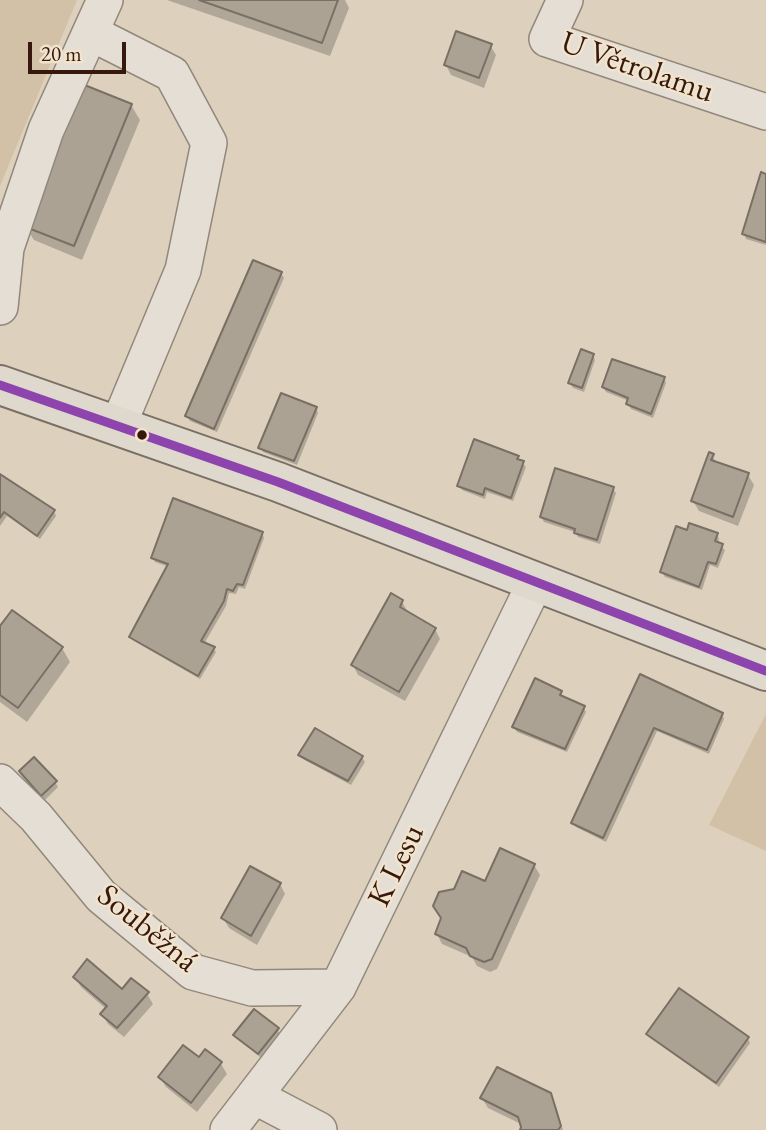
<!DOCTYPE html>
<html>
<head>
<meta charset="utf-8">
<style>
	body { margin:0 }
	#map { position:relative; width:766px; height:1130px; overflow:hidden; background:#ddd1be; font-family:"EB Garamond",serif }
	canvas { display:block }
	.scale { position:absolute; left:28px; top:42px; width:98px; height:32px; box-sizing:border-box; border:4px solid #36180d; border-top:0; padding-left:9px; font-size:21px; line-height:24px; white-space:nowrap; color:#36180d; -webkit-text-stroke:5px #f1e3cc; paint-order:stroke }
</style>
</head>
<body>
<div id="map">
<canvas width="766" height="1130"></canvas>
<div class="scale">20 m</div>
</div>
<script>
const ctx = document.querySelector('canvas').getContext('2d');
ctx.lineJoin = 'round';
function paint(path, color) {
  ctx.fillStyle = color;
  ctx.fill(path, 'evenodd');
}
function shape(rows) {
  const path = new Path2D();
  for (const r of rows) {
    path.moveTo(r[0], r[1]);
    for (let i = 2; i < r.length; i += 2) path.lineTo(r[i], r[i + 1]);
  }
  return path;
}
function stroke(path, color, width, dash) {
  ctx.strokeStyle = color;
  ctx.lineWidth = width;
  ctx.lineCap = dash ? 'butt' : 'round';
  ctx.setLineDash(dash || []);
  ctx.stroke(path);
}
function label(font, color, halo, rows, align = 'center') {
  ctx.font = font + ' "EB Garamond",serif';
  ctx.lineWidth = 5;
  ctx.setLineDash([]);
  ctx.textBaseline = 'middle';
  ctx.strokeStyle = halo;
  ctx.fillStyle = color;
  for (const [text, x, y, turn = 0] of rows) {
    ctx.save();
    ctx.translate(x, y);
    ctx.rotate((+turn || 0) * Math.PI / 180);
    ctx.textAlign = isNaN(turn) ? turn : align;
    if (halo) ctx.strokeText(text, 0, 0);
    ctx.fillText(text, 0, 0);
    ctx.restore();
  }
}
const green = shape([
	[0,0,77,0,0,186],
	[766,714,766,851,709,825]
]);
const shadow = shape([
	[167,0,345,0,349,8,330,56],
	[490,45,496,55,484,88,451,75,446,65],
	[131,105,140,120,82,260,34,240,25,226],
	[766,176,766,245,746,239,744,234],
	[281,273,284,278,217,432,190,421,187,416],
	[593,355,595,360,584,392,573,388,570,383],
	[664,378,666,383,653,418,631,409,628,404,629,401,606,392,603,387],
	[316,409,318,413,297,465,263,452,260,447],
	[712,455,717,464,748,475,754,485,738,526,699,511,693,501],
	[517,457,526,467,513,501,487,492,485,499,462,490,459,485],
	[0,476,54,511,56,516,40,539,7,516,0,526],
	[613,489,616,493,600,544,578,537,575,532,544,522,541,517],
	[262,533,264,538,245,589,239,587,236,594,229,593,226,606,204,644,213,648,216,652,200,679,134,641,131,637,169,567,155,562,153,558],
	[717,534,719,539,718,543,725,550,718,568,710,565,702,590,665,577,662,572],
	[402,602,408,612,435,629,440,639,405,701,358,675,353,665],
	[0,629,62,648,70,662,27,722,0,702],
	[641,677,722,714,724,719,709,754,657,731,606,842,576,827,573,823],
	[561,692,563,697,584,708,586,712,567,752,517,732,514,727],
	[300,755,362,757,365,762,351,785,303,759],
	[23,776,55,782,58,787,45,800],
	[534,865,540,875,497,969,490,972,477,966,472,957,442,944,437,934,443,919,486,883],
	[280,884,285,894,257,945,229,928,223,918],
	[75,977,122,991,147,994,153,1004,124,1037,108,1024,102,1014,106,1009,81,987],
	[277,1029,280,1034,261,1058,235,1035],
	[648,1034,748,1039,750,1043,719,1087,651,1038],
	[221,1064,227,1074,197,1112,166,1087,160,1077],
	[550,1095,556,1106,563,1130,522,1130,523,1125,488,1108,482,1098]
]);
const building = shape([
	[199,0,338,0,322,43,199,0],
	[456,31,492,44,479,78,444,65,456,31],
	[82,84,132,104,74,246,23,226,82,84],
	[761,172,766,174,766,242,742,234,761,172],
	[253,260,282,272,214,429,185,416,253,260],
	[581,349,594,354,582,388,568,383,581,349],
	[612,359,665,377,651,414,626,404,628,398,602,387,612,359],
	[281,393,317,407,294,461,258,448,281,393],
	[474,439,519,456,517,459,524,461,511,498,485,488,483,495,457,486,474,439],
	[709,452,714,454,711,460,749,473,733,517,691,501,709,452],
	[555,468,614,487,597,540,574,533,575,529,540,517,555,468],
	[0,474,55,510,37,536,4,512,0,518,0,474],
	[173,498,263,532,243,585,237,584,233,591,227,589,224,601,201,641,215,647,198,676,129,637,168,564,151,558,173,498],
	[689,523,718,533,715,541,723,544,716,564,708,562,699,587,660,572,676,526,687,530,689,523],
	[391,593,403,600,400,607,436,628,399,692,351,665,391,593],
	[12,610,63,647,18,708,0,695,0,626,12,610],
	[640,674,723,713,707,750,654,728,603,838,571,823,640,674],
	[535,678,562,691,560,695,585,706,565,749,512,727,535,678],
	[315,728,363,756,348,781,298,755,315,728],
	[34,757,57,781,41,796,19,771,34,757],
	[500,848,535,864,492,959,484,962,470,956,466,948,435,934,441,918,433,906,439,892,454,889,462,871,485,881,500,848],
	[250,866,281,883,251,936,221,918,250,866],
	[87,959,122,989,131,978,149,992,117,1028,100,1014,107,1006,73,977,87,959],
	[679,988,749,1037,716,1083,646,1034,679,988],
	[254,1009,279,1028,258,1054,233,1035,254,1009],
	[183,1045,199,1057,205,1049,222,1062,191,1103,158,1077,183,1045],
	[497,1067,551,1093,561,1126,558,1130,520,1130,521,1127,518,1117,480,1098,497,1067]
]);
const minor = shape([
	[565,0,547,39,766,112],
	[91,33,172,74,209,143,183,270,118,426],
	[0,307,6,248,46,130,105,0],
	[0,782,36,817,101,896,193,972,252,988,338,987],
	[254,1096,319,1130],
	[228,1130,338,987,535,583]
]);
const major = shape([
	[0,385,278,482,766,671]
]);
const bus1 = shape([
	[0,385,278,482,766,671]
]);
const markers = [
	[142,435,6,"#36180d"]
];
const streetNames = [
	["U Větrolamu",637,68,19],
	["K Lesu",397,866,-64],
	["Souběžná",147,929,39]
];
paint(green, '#d3c1a7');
paint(shadow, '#0003');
paint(building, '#aca294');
stroke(building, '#7a6f64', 2);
stroke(minor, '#92877b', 38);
stroke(major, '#7a6f64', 42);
stroke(minor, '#e4ded4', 35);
stroke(major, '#dfd8cd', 38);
stroke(bus1, '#8e44ad', 9);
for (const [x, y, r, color] of markers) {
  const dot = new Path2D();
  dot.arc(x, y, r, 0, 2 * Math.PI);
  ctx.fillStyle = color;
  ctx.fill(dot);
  stroke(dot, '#f1e3cc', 2.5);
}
label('32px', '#36180d', '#f1e3cc', streetNames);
</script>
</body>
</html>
